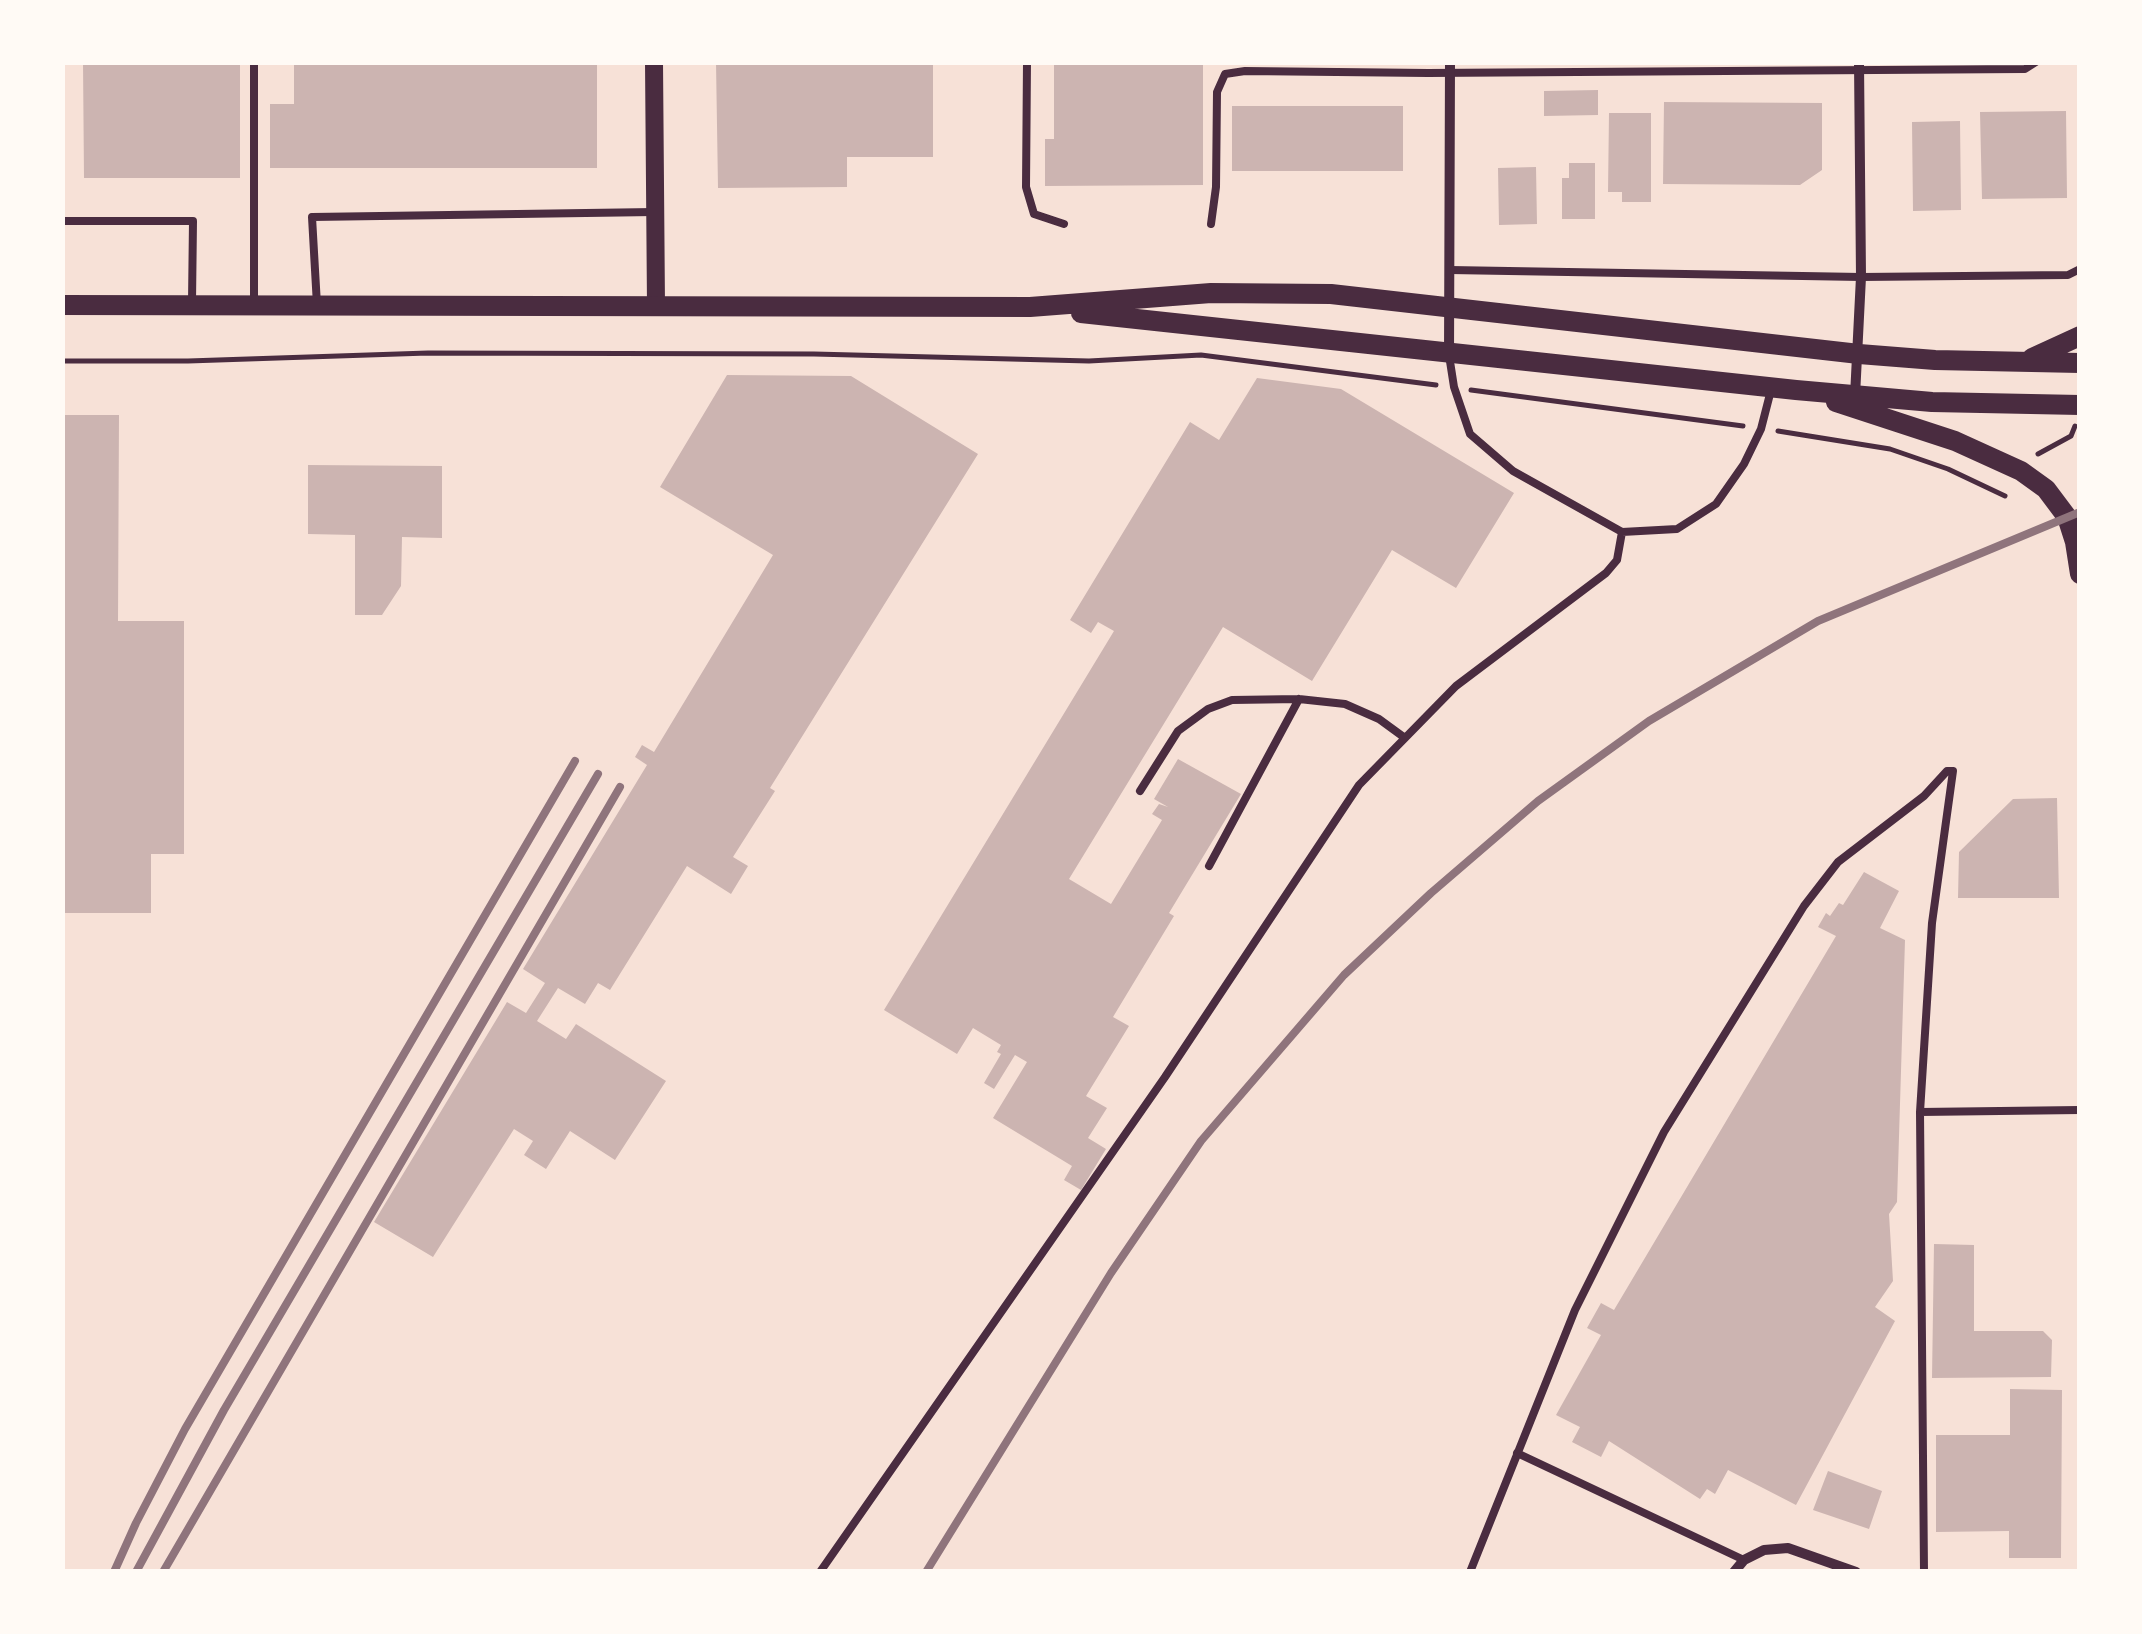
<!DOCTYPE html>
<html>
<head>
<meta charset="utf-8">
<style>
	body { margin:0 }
	#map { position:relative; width:2142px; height:1634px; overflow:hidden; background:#f7e1d7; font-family:Mulish,sans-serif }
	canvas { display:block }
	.frame { position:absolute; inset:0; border:65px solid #fffaf5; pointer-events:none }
</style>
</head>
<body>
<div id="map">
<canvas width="2142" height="1634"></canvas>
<div class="frame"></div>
</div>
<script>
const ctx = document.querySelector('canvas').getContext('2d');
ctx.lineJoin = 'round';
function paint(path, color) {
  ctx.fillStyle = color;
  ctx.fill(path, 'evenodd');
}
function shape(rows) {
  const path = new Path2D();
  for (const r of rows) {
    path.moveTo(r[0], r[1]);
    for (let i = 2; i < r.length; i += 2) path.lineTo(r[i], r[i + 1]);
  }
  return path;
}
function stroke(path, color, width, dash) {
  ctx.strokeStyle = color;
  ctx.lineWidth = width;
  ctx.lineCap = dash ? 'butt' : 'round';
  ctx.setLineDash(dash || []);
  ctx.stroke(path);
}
const building = shape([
	[83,62,240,62,240,178,84,178],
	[294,62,597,62,597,168,270,168,270,104,294,104],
	[716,62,933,62,933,157,847,157,847,187,718,188],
	[1054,62,1203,62,1203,185,1045,186,1045,139,1054,139],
	[1598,90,1598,115,1544,116,1544,91],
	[1664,102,1822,103,1822,170,1800,185,1663,184],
	[1232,106,1403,106,1403,171,1232,171],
	[2066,111,2067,198,1982,199,1980,112],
	[1609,113,1651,113,1651,202,1622,202,1622,192,1608,192],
	[1960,121,1961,210,1913,211,1912,122],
	[1569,163,1595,163,1595,219,1562,219,1562,178,1569,178],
	[1536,167,1537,224,1499,225,1498,168],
	[727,375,851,376,978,454,770,788,775,791,733,857,748,866,731,894,687,866,610,990,598,983,585,1004,558,988,537,1021,566,1039,576,1024,666,1081,615,1160,570,1131,546,1169,524,1155,533,1141,514,1129,433,1257,374,1222,507,1002,526,1013,545,983,523,969,647,765,635,757,642,745,654,752,773,555,660,487],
	[1257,378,1341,389,1514,493,1456,588,1392,550,1312,681,1223,627,1069,879,1111,904,1162,820,1152,814,1159,804,1168,807,1154,799,1178,759,1241,794,1169,913,1174,916,1113,1017,1129,1026,1086,1096,1107,1108,1088,1138,1106,1149,1081,1190,1064,1180,1072,1166,993,1118,1027,1062,1015,1055,994,1089,984,1083,1001,1054,997,1052,1001,1045,973,1028,957,1054,884,1010,1114,631,1098,622,1091,633,1070,620,1190,422,1219,440],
	[62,415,119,415,118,621,184,621,184,854,151,854,151,913,62,913],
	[308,465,442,466,442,538,402,537,401,586,382,615,355,615,355,535,308,534],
	[2057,798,2059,898,1958,898,1959,852,2013,799],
	[1864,872,1899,891,1880,928,1905,940,1897,1202,1889,1214,1893,1281,1875,1307,1895,1321,1796,1505,1728,1470,1715,1494,1707,1489,1700,1499,1609,1441,1601,1457,1572,1442,1580,1427,1556,1415,1601,1335,1587,1328,1601,1303,1614,1310,1836,936,1818,927,1826,913,1830,916,1839,903,1843,905],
	[1934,1244,1974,1245,1974,1331,2043,1331,2052,1340,2051,1377,1932,1378],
	[2010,1389,2062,1390,2061,1558,2009,1558,2009,1531,1936,1532,1936,1435,2010,1435],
	[1828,1471,1882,1491,1869,1529,1813,1510]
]);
const path = shape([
	[62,361,188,361,428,353,814,354,1089,361,1201,355,1436,385],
	[1471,390,1743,426],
	[1778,431,1890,449,1948,469,2005,496],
	[2038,454,2071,436,2075,426]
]);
const service = shape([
	[254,62,254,301],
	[1027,62,1026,187,1034,214,1064,224],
	[62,221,193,221,192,302],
	[1211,224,1216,187,1217,92,1225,74,1245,71,1428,73,2025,69,2036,62],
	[1450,270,1861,277,2068,275,2080,269],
	[317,305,312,217,654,212],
	[1622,532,1677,529,1716,504,1744,464,1761,429,1771,390],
	[1140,791,1178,731,1208,709,1232,700,1299,699,1345,704,1379,719,1405,738],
	[1209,866,1299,699],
	[1920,1112,2080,1110],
	[1517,1453,1744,1560],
	[820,1572,1165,1077,1359,785,1456,686,1606,573,1617,560,1622,532,1513,471,1470,434,1454,387,1449,355],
	[1470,1572,1575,1310,1664,1132,1804,906,1838,862,1924,796,1947,771,1953,771],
	[1924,1572,1920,1112,1932,923,1953,771]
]);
const minor = shape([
	[1449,355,1450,62],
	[1855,396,1861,277,1859,62],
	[1734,1572,1744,1560,1764,1550,1788,1548,1856,1572]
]);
const tertiary = shape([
	[654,62,656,306]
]);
const secondary = shape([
	[62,305,1030,307,1211,293,1331,294,1859,354,1935,360,2080,363],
	[1081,313,1796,390,1932,402,2080,405],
	[2032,358,2080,336],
	[1836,402,1955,441,2021,471,2046,489,2067,517,2075,542,2080,574]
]);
const rail = shape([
	[114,1572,136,1523,185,1429,575,761],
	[136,1572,224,1410,598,774],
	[163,1572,620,787],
	[926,1572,1111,1273,1201,1141,1344,975,1431,893,1538,801,1649,721,1818,621,2080,512]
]);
paint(building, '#ccb4b1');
stroke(path, '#4a2c40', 5);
stroke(service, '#4a2c40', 8);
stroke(minor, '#4a2c40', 10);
stroke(tertiary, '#4a2c40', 18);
stroke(secondary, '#4a2c40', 20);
stroke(rail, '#8f747c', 8);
</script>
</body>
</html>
